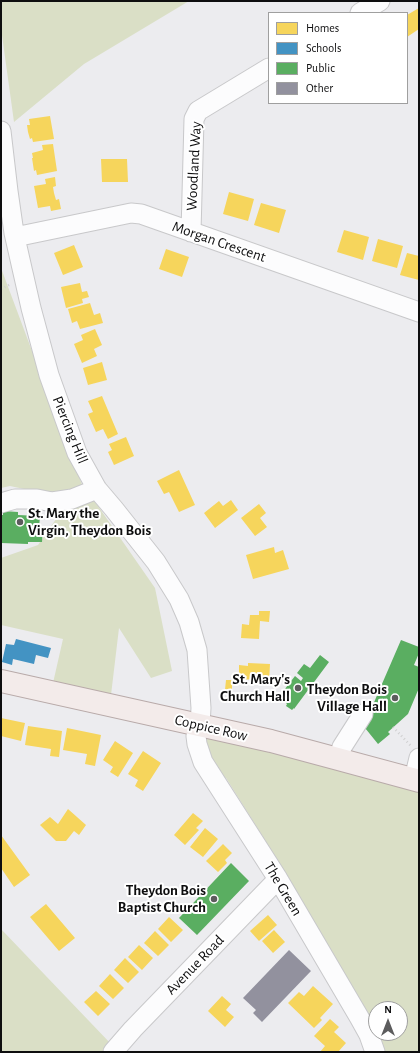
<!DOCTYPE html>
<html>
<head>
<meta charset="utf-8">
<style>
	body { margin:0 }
	#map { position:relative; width:420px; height:1053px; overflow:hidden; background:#ececef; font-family:"Alegreya Sans",sans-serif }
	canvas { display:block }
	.frame { position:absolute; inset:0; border:2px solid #0e0e0f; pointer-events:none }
	.legend { position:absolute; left:268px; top:12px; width:140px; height:92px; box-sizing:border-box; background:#fff; border:1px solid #9f9f9f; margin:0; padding:5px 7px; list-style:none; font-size:12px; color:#0e0e0f }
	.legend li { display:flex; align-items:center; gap:8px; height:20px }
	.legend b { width:20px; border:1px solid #9f9f9f }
	.north { position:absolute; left:368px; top:1001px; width:40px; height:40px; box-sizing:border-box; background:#fff; border:1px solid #9f9f9f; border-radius:50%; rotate:0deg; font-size:11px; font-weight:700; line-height:16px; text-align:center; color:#0e0e0f }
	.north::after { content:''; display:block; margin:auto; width:14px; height:18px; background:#5c5c5d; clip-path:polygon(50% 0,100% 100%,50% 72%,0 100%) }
</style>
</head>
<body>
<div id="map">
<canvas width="420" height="1053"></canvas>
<div class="frame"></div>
<ul class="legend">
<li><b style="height:11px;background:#f6d55c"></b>Homes</li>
<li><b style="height:11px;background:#4393c3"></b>Schools</li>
<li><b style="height:11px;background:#5aae61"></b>Public</li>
<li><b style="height:11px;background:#92919e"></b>Other</li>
</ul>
<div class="north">N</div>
</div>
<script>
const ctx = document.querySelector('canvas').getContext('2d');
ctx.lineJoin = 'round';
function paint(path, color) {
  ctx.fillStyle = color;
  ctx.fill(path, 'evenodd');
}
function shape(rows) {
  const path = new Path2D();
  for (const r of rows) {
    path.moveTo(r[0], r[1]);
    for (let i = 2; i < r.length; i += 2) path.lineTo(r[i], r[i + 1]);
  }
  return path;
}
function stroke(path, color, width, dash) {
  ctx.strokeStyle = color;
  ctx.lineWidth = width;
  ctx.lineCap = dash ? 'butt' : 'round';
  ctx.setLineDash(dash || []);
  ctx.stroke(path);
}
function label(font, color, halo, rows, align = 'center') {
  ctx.font = font + ' "Alegreya Sans",sans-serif';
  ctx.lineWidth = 4;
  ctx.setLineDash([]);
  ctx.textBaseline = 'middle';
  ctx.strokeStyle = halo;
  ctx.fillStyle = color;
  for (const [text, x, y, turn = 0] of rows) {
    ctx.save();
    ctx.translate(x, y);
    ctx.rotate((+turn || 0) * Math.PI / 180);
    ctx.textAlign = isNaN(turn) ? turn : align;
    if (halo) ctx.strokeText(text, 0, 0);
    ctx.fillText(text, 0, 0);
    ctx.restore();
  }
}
const green = shape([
	[1,1,189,1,84,64,14,122,1,28],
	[1,268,84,490,57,496,10,486,1,488],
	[91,496,155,588,172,671,151,678,119,628,111,695,53,683,63,639,1,625,1,558,38,545,63,509],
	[209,735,419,789,419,1052,385,1052,298,895,263,837,226,778,221,777,217,775,205,739],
	[376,1009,400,1009,400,1033,376,1033],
	[1,929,112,1045,106,1052,1,1052]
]);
const homes = shape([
	[419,8,419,29,407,37,407,15],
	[50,116,54,139,33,142,32,138,30,139,28,132,27,125,30,125,29,119],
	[53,144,57,171,37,175,36,170,34,171,32,158,33,158,32,153,43,150,42,145],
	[101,159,127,159,128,182,102,182],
	[55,177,56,186,53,187,54,193,56,200,59,199,61,209,51,211,50,206,38,208,34,186,46,184,45,179],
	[229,192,254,199,248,221,223,214],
	[261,203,286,210,279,233,254,225],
	[344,230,369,237,363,260,337,252],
	[378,239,403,246,397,268,372,261],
	[74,245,83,267,63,275,54,253],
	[166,249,189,257,182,277,159,269],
	[407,253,419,256,419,280,400,275],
	[80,283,82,292,87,291,89,297,82,299,83,303,66,308,61,287],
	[90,303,94,315,100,313,103,323,80,329,77,321,72,323,68,309],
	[95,329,102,345,94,349,97,356,82,363,74,344,83,340,81,335],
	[102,362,107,380,88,385,83,368],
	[102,396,118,434,108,439,103,429,96,432,88,414,93,412,88,401],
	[126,437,134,456,114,465,108,452,112,450,109,444],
	[179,470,195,505,179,512,169,492,164,494,157,481],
	[231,500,238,510,215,528,204,513,219,501,223,506],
	[259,504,266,513,260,518,267,527,255,536,241,518],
	[274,547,275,553,283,550,289,569,253,579,246,555],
	[259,611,270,611,269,622,260,621,259,639,241,638,242,624,249,625,250,615,259,615],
	[248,663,270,664,269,682,259,681,259,680,239,679,239,665,248,666],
	[226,680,232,680,232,691,225,690],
	[1,718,25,723,21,741,1,736],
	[28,726,62,731,59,757,50,756,51,749,25,745],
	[67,728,101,735,95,766,85,764,87,754,63,750],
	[115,741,133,753,118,777,110,772,113,767,103,760],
	[143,751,161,763,143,791,135,786,138,780,128,774],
	[68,809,86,825,79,835,74,831,66,841,56,841,40,825,50,817,58,824],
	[193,813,203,821,196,828,199,830,185,845,174,835],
	[205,828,218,839,203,857,190,847],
	[1,835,30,875,14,887,1,868],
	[223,844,232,853,225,860,227,863,218,872,206,861],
	[46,904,75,938,59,951,30,917],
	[268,915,277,925,259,941,250,931],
	[169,917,183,930,171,942,158,929],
	[274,930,285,942,273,953,262,941],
	[155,931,169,945,158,956,144,943],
	[139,945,153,958,142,970,128,957],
	[125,958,139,972,128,983,114,970],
	[110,974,124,988,113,999,99,986],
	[313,986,333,1004,320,1018,322,1020,314,1028,288,1003,299,992,304,996],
	[96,991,110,1004,98,1016,84,1002],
	[222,996,231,1004,226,1010,234,1017,225,1027,208,1011],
	[330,1019,339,1027,334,1032,346,1043,338,1052,320,1052,325,1046,314,1036]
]);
const schools = shape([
	[16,639,51,648,48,658,36,655,34,664,13,659,12,665,2,662,6,644,14,645]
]);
const public = shape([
	[3,511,18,512,18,515,40,516,39,528,43,528,42,542,28,542,28,544,1,543,1,515,3,515],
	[401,640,419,647,419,653,414,665,419,667,419,688,408,714,388,732,390,734,378,744,361,723,376,710,372,707],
	[320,655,329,662,294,709,294,708,292,710,286,706,287,704,286,703,288,700,281,694,295,676,301,681,303,678,297,673,304,664,310,668],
	[231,863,249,881,197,935,179,918]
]);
const building = shape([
	[289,950,311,971,262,1022,253,1013,256,1010,243,998]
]);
const path = shape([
	[1,289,11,284],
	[393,727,411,746]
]);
const minor = shape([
	[360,13,380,1],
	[1,131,8,191,14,233,31,308,49,375,77,453,97,489,114,509,156,562,179,599,189,622,197,650,201,708,200,725,196,736,197,744,203,762,278,879,359,1017,369,1035,375,1052],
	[191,232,194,119,198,111,269,68],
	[15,237,131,213,141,214,419,312],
	[1,503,15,499,37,499,52,502,72,499,97,489],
	[338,759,342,747,363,714],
	[414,779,419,758],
	[113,1052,133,1029,278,879]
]);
const major = shape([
	[1,681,271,741,338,759,419,781]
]);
const markers = [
	[20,522,4,"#5c5c5d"],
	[298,688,4,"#5c5c5d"],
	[395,698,4,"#5c5c5d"],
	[214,899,4,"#5c5c5d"]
];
const streetNames = [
	["Woodland Way",194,166,-87],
	["Morgan Crescent",219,242,19],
	["Piercing Hill",70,430,68],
	["Coppice Row",211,728,13],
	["The Green",283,889,59],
	["Avenue Road",195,965,-46]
];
const poiNames = [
	["St. Mary the",28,513,"left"],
	["Virgin, Theydon Bois",28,530,"left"],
	["St. Mary's",290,679],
	["Church Hall",290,696],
	["Theydon Bois",387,689],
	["Village Hall",387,706],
	["Theydon Bois",206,890],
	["Baptist Church",206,907]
];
paint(green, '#dadfc6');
paint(homes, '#f6d55c');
paint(schools, '#4393c3');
paint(public, '#5aae61');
paint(building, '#92919e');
stroke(minor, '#c8c8ca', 21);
stroke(major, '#b8aaa9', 24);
stroke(path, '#cfcfd0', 2.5, [1, 3]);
stroke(minor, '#fcfcfd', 19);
stroke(major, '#f3ebea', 22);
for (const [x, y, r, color] of markers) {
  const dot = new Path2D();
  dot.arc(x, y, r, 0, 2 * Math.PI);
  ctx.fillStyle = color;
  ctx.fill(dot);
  stroke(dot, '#fff', 1.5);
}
label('15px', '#0e0e0f', '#fff', streetNames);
label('bold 15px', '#0e0e0f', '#fff', poiNames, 'right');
</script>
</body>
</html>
